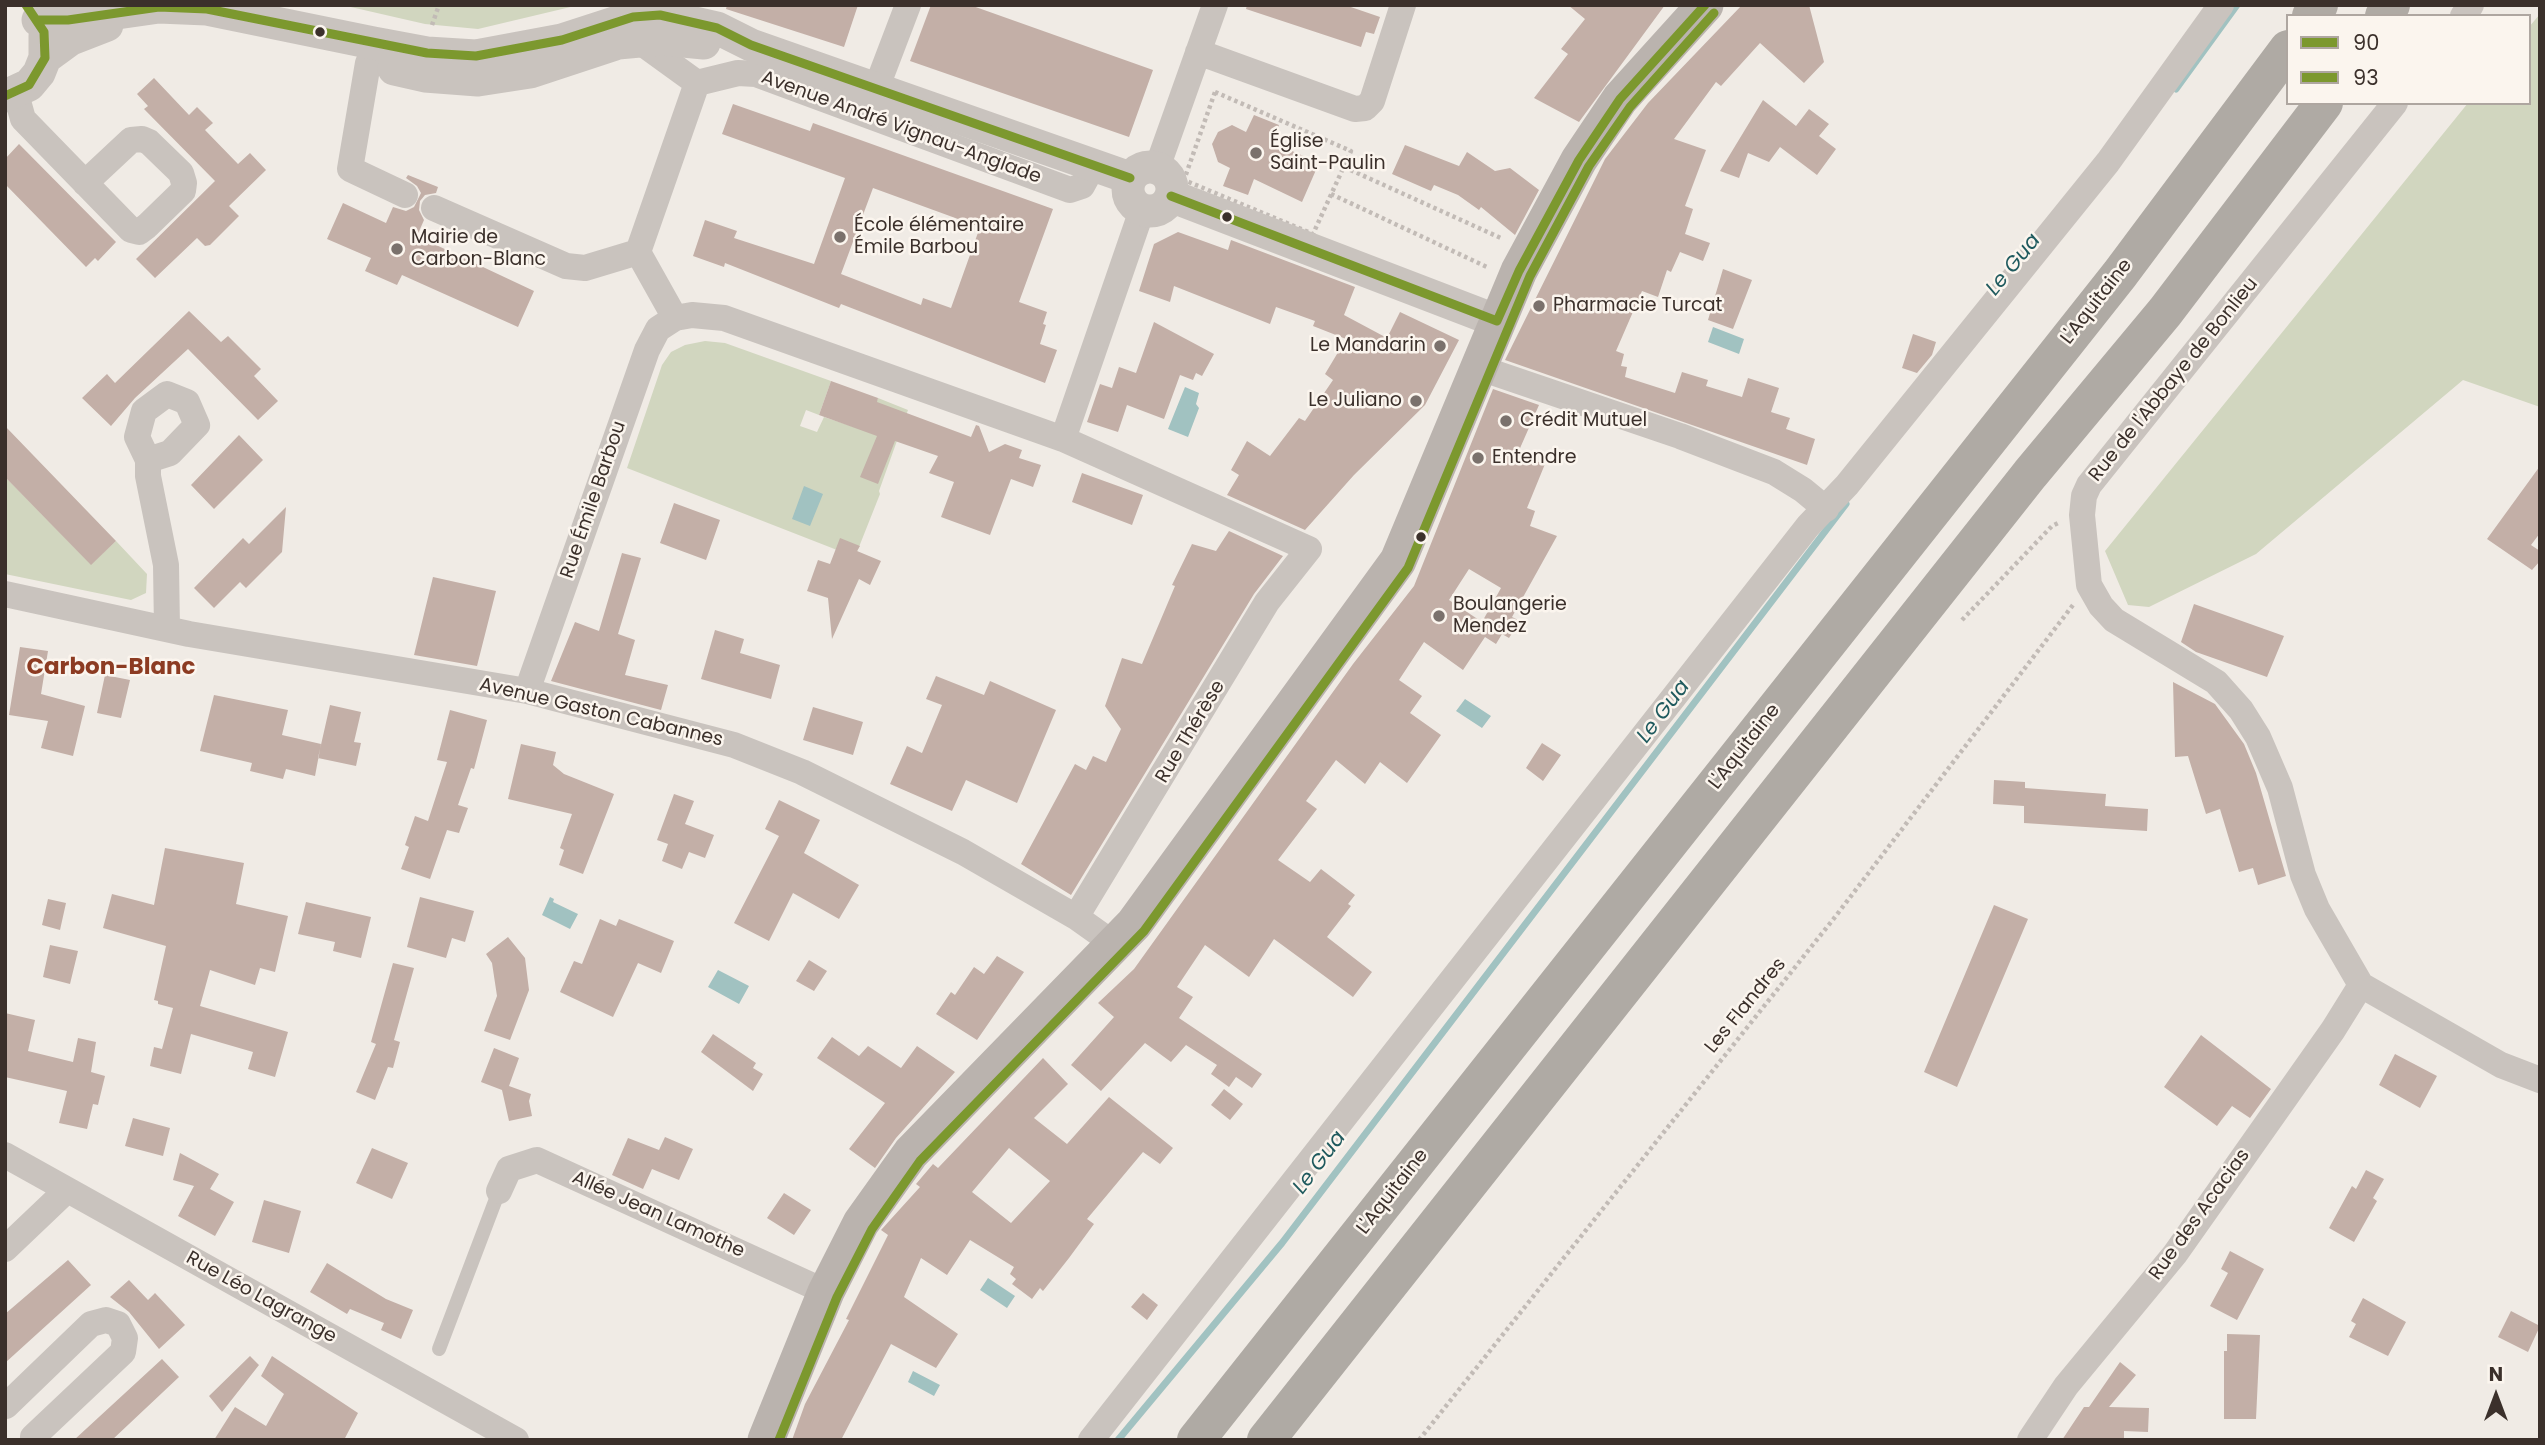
<!DOCTYPE html>
<html>
<head>
<meta charset="utf-8">
<style>
	body { margin:0 }
	#map { position:relative; width:2545px; height:1445px; overflow:hidden; background:#f0ebe5; font-family:Poppins,sans-serif }
	canvas { display:block }
	.frame { position:absolute; inset:0; border:7px solid #3b302b; pointer-events:none }
	.legend { position:absolute; left:2286px; top:14px; width:245px; height:91px; box-sizing:border-box; background:#fbf5ee; border:2px solid #aea6a0; margin:0; padding:9px 12px; list-style:none; font-size:21px; color:#3b302b }
	.legend li { display:flex; align-items:center; gap:14px; height:35px }
	.legend b { width:35px; border:2px solid #aea6a0 }
	.north { position:absolute; left:2461px; top:1361px; width:70px; height:70px; -webkit-text-stroke:5px #fbf5ee; paint-order:stroke; rotate:0deg; font-size:19px; font-weight:700; line-height:28px; text-align:center; color:#3b302b }
	.north::after { content:''; display:block; margin:auto; width:24px; height:32px; background:#3b302b; clip-path:polygon(50% 0,100% 100%,50% 72%,0 100%) }
</style>
</head>
<body>
<div id="map">
<canvas width="2545" height="1445"></canvas>
<div class="frame"></div>
<ul class="legend">
<li><b style="height:9px;background:#7c982e"></b>90</li>
<li><b style="height:9px;background:#7c982e"></b>93</li>
</ul>
<div class="north">N</div>
</div>
<script>
const ctx = document.querySelector('canvas').getContext('2d');
ctx.lineJoin = 'round';
function paint(path, color) {
  ctx.fillStyle = color;
  ctx.fill(path, 'evenodd');
}
function shape(rows) {
  const path = new Path2D();
  for (const r of rows) {
    if (r.length === 3) {
      path.moveTo(r[0] + r[2], r[1]);
      path.arc(r[0], r[1], r[2], 0, 2 * Math.PI);
      continue;
    }
    path.moveTo(r[0], r[1]);
    for (let i = 2; i < r.length; i += 2) path.lineTo(r[i], r[i + 1]);
  }
  return path;
}
function stroke(path, color, width, dash) {
  ctx.strokeStyle = color;
  ctx.lineWidth = width;
  ctx.lineCap = dash ? 'butt' : 'round';
  ctx.setLineDash(dash || []);
  ctx.stroke(path);
}
function label(font, color, halo, rows, align = 'center') {
  ctx.font = font + ' Poppins,sans-serif';
  ctx.lineWidth = 5;
  ctx.setLineDash([]);
  ctx.textBaseline = 'middle';
  ctx.strokeStyle = halo;
  ctx.fillStyle = color;
  for (const [text, x, y, turn = 0] of rows) {
    ctx.save();
    ctx.translate(x, y);
    ctx.rotate((+turn || 0) * Math.PI / 180);
    ctx.textAlign = isNaN(turn) ? turn : align;
    if (halo) ctx.strokeText(text, 0, 0);
    ctx.fillText(text, 0, 0);
    ctx.restore();
  }
}
const green = shape([
	[342,5,579,5,478,29,425,24],
	[2540,14,2540,407,2463,380,2256,554,2149,607,2128,605,2105,551,2468,103,2529,103,2529,27],
	[705,341,725,343,831,381,819,415,806,410,800,426,817,432,824,417,866,431,878,398,908,410,879,491,880,494,855,557,627,468,662,365,671,352,685,345],
	[5,477,91,564,116,541,147,574,146,593,131,600,5,574]
]);
const water = shape([
	[1713,327,1744,339,1739,354,1708,342],
	[1185,387,1199,393,1196,404,1199,408,1188,437,1168,429],
	[804,486,823,494,810,526,792,519],
	[1465,699,1491,716,1482,728,1456,711],
	[550,897,554,899,553,902,578,914,570,929,542,915],
	[718,970,749,986,739,1004,708,987],
	[988,1278,1015,1296,1007,1308,980,1290],
	[913,1371,940,1385,934,1396,908,1382]
]);
const stream = shape([
	[2176,89,2237,5],
	[1118,1440,1282,1243,1846,504]
]);
const building = shape([
	[727,5,858,5,844,47,726,9],
	[931,5,970,5,1153,70,1129,137,910,61],
	[1247,5,1345,5,1380,17,1374,34,1366,32,1361,47,1246,9],
	[1568,5,1665,5,1579,122,1534,98,1568,54,1561,49,1585,19],
	[1742,5,1809,5,1824,62,1804,83,1760,43,1721,86,1716,82,1674,139,1706,150,1685,206,1693,209,1685,234,1710,243,1703,261,1680,252,1671,272,1667,270,1658,297,1642,291,1616,351,1624,354,1621,366,1627,367,1625,377,1675,393,1682,372,1708,380,1706,386,1742,397,1748,378,1779,388,1771,412,1790,418,1786,429,1815,439,1807,465,1505,360,1605,159,1648,103],
	[154,78,189,115,197,107,213,123,205,130,238,164,250,153,266,170,229,206,239,216,210,245,205,246,197,238,155,278,136,259,215,181,144,109,148,106,137,94],
	[1763,100,1796,126,1809,109,1829,124,1819,136,1836,149,1817,175,1780,147,1769,162,1748,153,1739,178,1720,171],
	[733,104,810,131,813,123,1053,209,1019,302,1047,312,1043,324,1046,325,1040,344,1057,350,1045,383,841,304,839,308,725,263,724,267,693,256,705,220,737,231,734,238,814,264,845,178,722,134],
	[873,188,980,227,951,308,923,298,921,305,841,274],
	[1254,115,1279,125,1272,142,1319,163,1302,202,1254,179,1248,195,1223,186,1230,168,1218,162,1212,144,1218,132,1232,125,1246,132],
	[19,144,116,242,98,261,95,258,86,267,5,184,5,159],
	[1405,145,1459,166,1467,152,1495,171,1510,168,1539,190,1515,235,1481,207,1479,210,1458,195,1434,185,1431,191,1392,174],
	[408,175,438,187,436,193,425,195,420,201,419,210,424,220,417,236,534,291,518,327,402,275,397,285,365,271,371,258,327,239,343,203,386,223,393,207,406,211,414,207,421,193,417,186,406,178],
	[1178,232,1228,250,1231,240,1355,287,1344,315,1387,338,1400,312,1459,340,1425,405,1354,475,1305,530,1227,495,1239,475,1231,470,1247,441,1270,456,1299,418,1305,421,1333,380,1325,374,1346,339,1313,326,1315,321,1276,307,1270,324,1174,286,1170,302,1139,291,1154,244],
	[1723,269,1752,280,1733,329,1708,320],
	[189,311,221,342,228,336,261,369,254,376,278,401,258,420,188,349,135,398,111,426,82,398,107,374,115,383],
	[1154,322,1214,354,1202,376,1196,373,1193,380,1180,375,1164,419,1127,405,1118,432,1087,422,1100,384,1112,388,1119,367,1136,373],
	[1913,334,1936,342,1932,355,1917,373,1902,368],
	[831,381,878,398,877,402,971,437,976,425,979,426,989,452,1005,444,1022,450,1019,458,1041,465,1033,487,1011,479,990,535,941,517,954,482,929,473,938,456,895,441,878,484,860,477,877,436,819,415],
	[1493,389,1539,405,1517,455,1545,464,1527,508,1535,511,1530,526,1557,536,1512,617,1520,621,1509,638,1502,634,1496,644,1485,637,1463,670,1424,642,1399,680,1422,696,1410,713,1441,735,1407,783,1380,762,1365,784,1336,760,1306,801,1317,809,1278,860,1310,882,1321,869,1355,895,1348,904,1351,906,1327,937,1372,972,1353,997,1274,939,1249,977,1205,945,1177,987,1193,997,1179,1018,1262,1074,1252,1088,1236,1077,1229,1087,1211,1074,1217,1065,1186,1045,1171,1062,1145,1043,1101,1091,1071,1065,1114,1017,1098,1003,1134,969,1353,664,1414,586],
	[1469,569,1501,588,1482,622,1449,600],
	[5,426,116,541,91,565,5,477],
	[239,435,263,460,214,509,191,485],
	[2540,466,2540,533,2531,545,2540,551,2540,561,2532,570,2487,539],
	[1082,473,1143,495,1132,525,1072,502],
	[674,503,720,520,706,560,660,543],
	[286,507,282,552,246,588,240,582,214,608,194,588,243,538,249,544],
	[1229,531,1283,556,1254,594,1071,895,1021,864,1075,764,1086,770,1093,756,1106,762,1121,729,1105,706,1122,658,1142,664,1175,586,1172,585,1192,544,1216,551],
	[840,538,860,546,857,551,881,561,870,585,859,579,832,639,828,598,807,591,818,560,830,564],
	[622,553,641,558,618,634,635,640,625,675,668,685,661,710,551,681,575,622,599,631],
	[433,577,496,591,477,666,414,655],
	[2194,604,2284,636,2267,677,2196,652,2181,642],
	[715,630,744,639,740,653,780,665,771,699,701,679],
	[20,647,48,651,41,694,85,706,73,756,41,748,48,721,9,715],
	[105,675,130,680,121,718,97,713],
	[936,676,984,695,990,681,1056,710,1017,803,966,780,952,811,890,784,907,746,922,753,942,705,926,699],
	[2173,682,2215,704,2244,744,2256,773,2286,876,2258,885,2253,868,2239,872,2220,809,2206,814,2188,756,2175,757],
	[214,695,288,710,282,735,321,744,315,776,286,769,283,779,250,771,252,763,200,751],
	[330,705,361,712,354,742,361,743,356,766,318,758],
	[813,707,863,722,853,755,803,740],
	[450,710,487,720,474,769,471,768,458,805,468,808,459,833,447,830,430,879,401,869,409,847,405,845,415,816,428,821,447,762,437,760],
	[1542,743,1561,755,1543,781,1526,768],
	[521,744,556,752,553,765,564,774,614,794,583,874,559,865,564,850,560,848,572,814,508,799],
	[1994,780,2025,782,2025,788,2106,794,2105,806,2148,809,2147,831,2024,823,2024,806,1993,804],
	[674,794,694,801,685,824,714,835,705,858,689,852,682,869,662,861,668,844,657,840],
	[779,800,820,820,804,853,859,885,839,919,793,893,769,941,734,923,779,836,765,829],
	[165,848,244,863,236,904,288,916,275,972,260,968,255,985,210,970,200,1006,288,1032,275,1077,248,1069,253,1052,191,1034,181,1074,150,1066,154,1047,162,1049,173,1008,158,1004,158,1001,154,1000,166,946,103,928,112,894,154,905],
	[420,897,474,911,465,942,452,938,446,958,407,947],
	[48,899,66,903,60,930,42,925],
	[306,902,371,917,361,958,333,951,335,942,298,934],
	[1994,905,2028,919,1957,1087,1924,1072],
	[600,919,616,926,619,919,674,941,661,973,638,963,613,1017,560,992,574,961,582,964],
	[508,937,525,958,529,990,510,1040,484,1031,497,996,492,963,486,954],
	[50,945,78,951,70,984,43,977],
	[997,956,1024,972,977,1040,936,1014,951,992,955,995,974,967,984,974],
	[809,960,827,971,814,991,796,981],
	[393,963,414,968,394,1040,400,1042,393,1068,388,1067,375,1100,356,1092,376,1044,371,1042],
	[5,1013,35,1020,28,1051,73,1062,78,1038,96,1042,91,1072,105,1076,98,1105,93,1104,87,1129,59,1123,67,1091,5,1077],
	[713,1034,756,1063,753,1068,763,1074,753,1091,701,1052],
	[2201,1035,2271,1089,2250,1118,2232,1106,2217,1126,2164,1087],
	[832,1037,859,1056,868,1046,901,1068,917,1046,955,1072,896,1138,875,1168,849,1149,885,1103,817,1058],
	[494,1048,519,1058,509,1086,531,1094,529,1101,532,1116,509,1121,502,1090,481,1082],
	[2395,1054,2437,1076,2420,1108,2379,1085],
	[1043,1058,1068,1084,1034,1118,1067,1144,1109,1097,1173,1148,1160,1164,1143,1152,1087,1219,1094,1224,1069,1258,1043,1291,1040,1288,1032,1299,1012,1284,1016,1279,1010,1274,1014,1267,970,1240,947,1275,921,1258,904,1297,958,1334,936,1368,891,1344,841,1440,792,1440,805,1404,849,1320,846,1319,888,1235,881,1230,920,1187,916,1184,933,1164,938,1168],
	[1009,1148,1050,1181,1011,1223,972,1192],
	[1224,1089,1243,1104,1230,1120,1211,1105],
	[133,1118,170,1128,163,1156,125,1146],
	[665,1137,693,1149,679,1180,652,1169,643,1189,612,1175,628,1138,659,1150],
	[372,1148,408,1163,392,1199,356,1183],
	[180,1153,219,1174,210,1189,234,1202,215,1236,178,1216,194,1186,173,1180],
	[2366,1170,2384,1179,2373,1198,2377,1201,2354,1242,2329,1228,2352,1186,2356,1189],
	[784,1193,811,1210,794,1235,767,1218],
	[264,1200,301,1211,289,1253,252,1242],
	[2230,1251,2264,1269,2237,1320,2210,1306,2228,1273,2221,1269],
	[68,1260,91,1285,5,1363,5,1314],
	[327,1263,386,1299,413,1310,401,1339,381,1330,384,1323,350,1309,347,1314,310,1292],
	[129,1280,148,1300,155,1293,185,1325,159,1349,129,1312,110,1297],
	[1143,1293,1158,1305,1147,1320,1131,1307],
	[2363,1298,2406,1322,2388,1356,2349,1337,2356,1324,2351,1321],
	[2511,1311,2540,1326,2528,1352,2498,1337],
	[2227,1334,2260,1335,2256,1419,2224,1419,2224,1351,2227,1351],
	[250,1356,259,1365,222,1412,209,1396],
	[272,1356,358,1413,344,1440,214,1440,235,1407,266,1426,284,1394,261,1376],
	[162,1359,179,1377,112,1440,74,1440],
	[2120,1362,2136,1375,2109,1407,2149,1408,2148,1432,2124,1431,2124,1440,2062,1440,2084,1407,2089,1407]
]);
const path = shape([
	[432,25,439,5],
	[1215,92,1351,151,1313,234,1184,180,1215,92],
	[1344,167,1503,239],
	[1331,194,1489,268],
	[1962,620,2052,526,2060,522],
	[1419,1440,1835,917,2073,605]
]);
const service = shape([
	[439,1349,499,1191]
]);
const minor = shape([
	[2463,16,2471,5],
	[639,41,697,83],
	[1198,52,1355,109,1365,108,1372,101,1403,5],
	[368,63,350,169,405,195],
	[697,83,738,73,756,74,1070,190,1082,186,1093,166],
	[876,89,908,5],
	[16,94,23,119,131,230,139,232,147,226,183,191,184,183,181,173,149,142,142,139,131,140,85,183],
	[2395,103,2089,485,2084,496,2082,515,2089,585,2101,606,2114,620,2216,682,2241,710,2258,737,2280,788,2303,875,2317,909,2361,985,2501,1065,2540,1080],
	[1157,168,1215,5],
	[434,208,566,266,585,268,638,252],
	[638,252,697,83],
	[638,252,675,318],
	[1477,367,1680,436,1774,472,1803,490,1826,509],
	[1063,439,1142,210],
	[148,460,137,437,144,411,167,394,187,402,197,425,170,453,148,460,148,476,166,565,167,629],
	[5,594,189,634,527,691,734,745,802,772,963,852,1076,917,1114,944],
	[527,691,647,350,658,329,675,318,692,315,724,318,1063,439,1309,549,1267,602,1076,917],
	[5,1155,516,1440],
	[499,1191,509,1169,537,1160,826,1292],
	[5,1249,67,1190],
	[6,1406,91,1324,106,1320,118,1324,125,1338,123,1352,33,1437],
	[1091,1440,1808,526,1847,485,2108,162,2221,5],
	[2030,1440,2066,1386,2175,1254,2333,1030,2361,985]
]);
const tertiary = shape([
	[38,20,68,20,159,7,207,9,373,43,427,53,476,56,562,40,633,17,660,15,717,28,751,45,1130,178],
	[45,58,71,39,107,25],
	[394,69,425,76,478,80,530,72,618,43,662,39,704,43],
	[5,96,29,85,39,73,45,58,45,36],
	[1150,189,22],
	[1171,196,1497,321]
]);
const secondary = shape([
	[766,1440,826,1292,861,1223,911,1153,1134,924,1398,561,1519,271,1579,160,1620,99,1705,5]
]);
const motorway = shape([
	[2311,16,2319,5],
	[2384,16,2391,5],
	[1196,1440,2120,274,2288,49],
	[1266,1440,2030,474,2165,312,2324,103]
]);
const bus1 = shape([
	[38,20,68,20,159,7,207,9,427,53,476,56,562,40,633,17,660,15,717,28,751,45,1130,178],
	[5,96,29,85,45,58,44,32,26,5],
	[1171,196,1497,321],
	[1497,321,1519,271,1579,160,1620,99,1705,5]
]);
const bus2 = shape([
	[779,1440,837,1297,872,1229,920,1161,1144,931,1408,568,1530,276,1589,166,1630,107,1714,13]
]);
const markers = [
	[320,32,6,"#3b302b"],
	[1256,153,7,"#7a716c"],
	[1227,217,6,"#3b302b"],
	[840,237,7,"#7a716c"],
	[397,249,7,"#7a716c"],
	[1539,306,7,"#7a716c"],
	[1440,346,7,"#7a716c"],
	[1416,401,7,"#7a716c"],
	[1506,421,7,"#7a716c"],
	[1478,458,7,"#7a716c"],
	[1421,537,6,"#3b302b"],
	[1439,616,7,"#7a716c"]
];
const streetNames = [
	["Avenue André Vignau-Anglade",901,128,20],
	["L'Aquitaine",2097,302,-52],
	["Rue de l'Abbaye de Bonlieu",2174,380,-51],
	["Rue Émile Barbou",594,500,-71],
	["Avenue Gaston Cabannes",601,713,13],
	["Rue Thérèse",1191,732,-59],
	["L'Aquitaine",1745,747,-52],
	["Les Flandres",1746,1006,-51],
	["L'Aquitaine",1393,1192,-52],
	["Allée Jean Lamothe",658,1215,24],
	["Rue des Acacias",2200,1215,-54],
	["Rue Léo Lagrange",261,1298,29]
];
const poiNames = [
	["Église",1270,142],
	["Saint-Paulin",1270,164],
	["École élémentaire",854,226],
	["Émile Barbou",854,248],
	["Mairie de",411,238],
	["Carbon-Blanc",411,260],
	["Pharmacie Turcat",1553,306],
	["Le Mandarin",1426,346,"right"],
	["Le Juliano",1402,401,"right"],
	["Crédit Mutuel",1520,421],
	["Entendre",1492,458],
	["Boulangerie",1453,605],
	["Mendez",1453,627]
];
const waterNames = [
	["Le Gua",2014,265,-51],
	["Le Gua",1664,712,-53],
	["Le Gua",1320,1163,-53]
];
const quarterNames = [
	["Carbon-Blanc",111,668]
];
paint(green, '#d1d6bf');
paint(water, '#a1c2c1');
stroke(stream, '#a1c2c1', 7);
paint(building, '#c3afa7');
stroke(path, '#c2bbb6', 4.5, [3.5, 3.5]);
stroke(service, '#c9c3be', 14);
stroke(minor, '#c9c3be', 26);
stroke(tertiary, '#c9c3be', 33);
stroke(secondary, '#bab3ae', 37);
stroke(motorway, '#afaaa4', 38);
stroke(bus1, '#7c982e', 9);
stroke(bus2, '#7c982e', 9);
for (const [x, y, r, color] of markers) {
  const dot = new Path2D();
  dot.arc(x, y, r, 0, 2 * Math.PI);
  ctx.fillStyle = color;
  ctx.fill(dot);
  stroke(dot, '#fbf5ee', 2.5);
}
label('19px', '#3b302b', '#fbf5ee', streetNames);
label('19px', '#3b302b', '#fbf5ee', poiNames, 'left');
label('italic 21px', '#1f5a5e', '#fbf5ee', waterNames);
label('bold 23px', '#8c3b22', '#fbf5ee', quarterNames);
</script>
</body>
</html>
